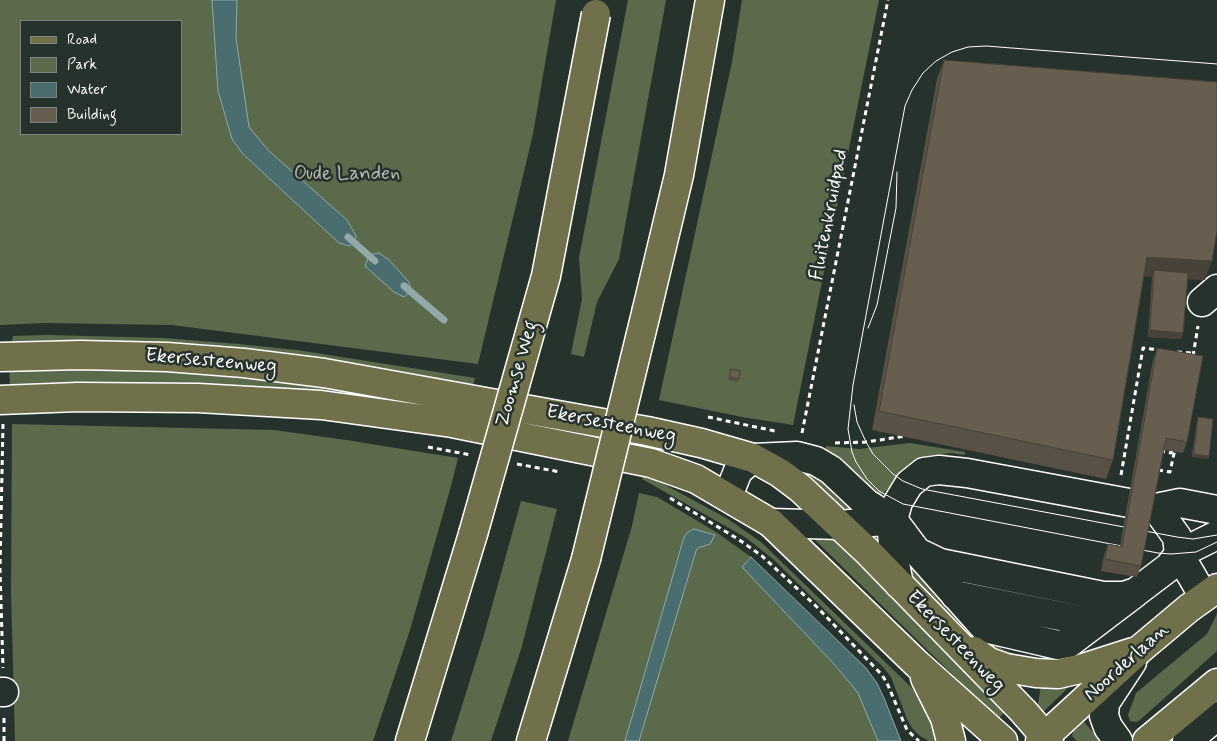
<!DOCTYPE html>
<html>
<head>
<meta charset="utf-8">
<style>
	body { margin:0 }
	#map { position:relative; width:1217px; height:741px; overflow:hidden; background:#26332d; font-family:Mynerve,sans-serif }
	canvas { display:block }
	.legend { position:absolute; left:20px; top:20px; width:162px; height:115px; box-sizing:border-box; background:#26332d; border:1px solid #7d8581; margin:0; padding:6px 9px; list-style:none; font-size:15px; color:#fff }
	.legend li { display:flex; align-items:center; gap:10px; height:25px }
	.legend b { width:25px; border:1px solid #7d8581 }
</style>
</head>
<body>
<div id="map">
<canvas width="1217" height="741"></canvas>
<ul class="legend">
<li><b style="height:6px;background:#70704a"></b>Road</li>
<li><b style="height:14px;background:#5c6a4c"></b>Park</li>
<li><b style="height:14px;background:#4a6e70"></b>Water</li>
<li><b style="height:14px;background:#675e50"></b>Building</li>
</ul>
</div>
<script>
const ctx = document.querySelector('canvas').getContext('2d');
ctx.lineJoin = 'round';
function paint(path, color) {
  ctx.fillStyle = color;
  ctx.fill(path, 'evenodd');
}
function shape(rows) {
  const path = new Path2D();
  for (const r of rows) {
    path.moveTo(r[0], r[1]);
    for (let i = 2; i < r.length; i += 2) path.lineTo(r[i], r[i + 1]);
  }
  return path;
}
function stroke(path, color, width, dash) {
  ctx.strokeStyle = color;
  ctx.lineWidth = width;
  ctx.lineCap = dash ? 'butt' : 'round';
  ctx.setLineDash(dash || []);
  ctx.stroke(path);
}
function label(font, color, halo, rows, align = 'center') {
  ctx.font = font + ' Mynerve,sans-serif';
  ctx.lineWidth = 5;
  ctx.setLineDash([]);
  ctx.textBaseline = 'middle';
  ctx.strokeStyle = halo;
  ctx.fillStyle = color;
  for (const [text, x, y, turn = 0] of rows) {
    ctx.save();
    ctx.translate(x, y);
    ctx.rotate((+turn || 0) * Math.PI / 180);
    ctx.textAlign = isNaN(turn) ? turn : align;
    if (halo) ctx.strokeText(text, 0, 0);
    ctx.fillText(text, 0, 0);
    ctx.restore();
  }
}
const green = shape([
	[0,0,556,0,533,134,478,364,172,325,43,323,0,325],
	[21,21,181,21,181,134,21,134],
	[628,0,666,0,619,259,597,302,584,357,571,354,582,299,579,258],
	[742,0,879,0,793,425,742,417,659,400,732,62],
	[47,335,164,338,238,344,297,350,475,378,473,386,338,361,239,349,163,343,79,340,12,341,13,336],
	[79,368,153,368,295,381,413,401,413,405,80,384,10,385,9,369],
	[12,424,274,430,346,440,458,458,451,486,410,630,373,741,15,741,11,592],
	[910,443,965,452,965,455,951,453,937,455,923,460,901,476,874,502,825,453,826,446,859,449],
	[800,466,822,477,855,511,849,514],
	[643,473,728,519,762,543,910,686,922,700,930,715,938,741,929,741,920,736,912,728,907,719,891,677,884,668,773,559,745,537,642,479],
	[639,493,657,497,716,532,751,557,746,562,858,677,891,741,568,741,632,526],
	[521,501,557,509,522,646,491,741,451,741,484,635],
	[812,537,833,539,1006,711,998,719],
	[903,557,983,635,1004,650,1015,654,1028,656,1027,663,1015,661,977,642,909,574],
	[1217,614,1217,651,1141,719,1137,722,1130,721,1128,715,1136,693,1207,634],
	[1072,684,1041,714,1033,711,1038,704,1041,685],
	[1084,722,1101,741,1077,741,1072,736,1073,732]
]);
const water = shape([
	[212,0,237,0,236,38,249,127,268,150,347,220,356,236,355,243,349,246,339,243,243,154,232,139,218,91,212,0],
	[379,253,389,260,409,282,411,291,404,297,394,292,365,266,369,255,379,253],
	[694,529,715,535,710,544,698,548,696,551,639,741,625,741,684,537,688,532,694,529],
	[751,557,866,668,877,683,884,698,901,741,878,741,858,693,834,664,742,567,751,557]
]);
const stream = shape([
	[348,237,375,261],
	[404,286,444,320]
]);
const path = shape([
	[1177,352,1193,353],
	[1193,356,1198,326],
	[708,417,775,431],
	[3,424,0,569,3,668],
	[802,433,888,0],
	[835,443,866,442,906,436],
	[428,447,471,455],
	[1160,451,1171,453,1172,449],
	[517,464,560,472],
	[1158,470,1170,472,1175,449],
	[1121,475,1143,348,1161,350],
	[670,498,738,539,762,556,817,607,882,675,887,683,907,730,919,741],
	[4,741,4,717]
]);
const minor = shape([
	[1202,302,1217,289],
	[728,496,738,471,753,458,797,456,816,461,831,470,866,503,893,520,917,552,940,563,1103,596,1124,596,1136,592,1169,567,1179,554,1217,535],
	[1156,508,1177,537,1179,554,1204,597],
	[771,523,840,525,893,520],
	[920,555,985,628,1058,645,1069,643,1135,593],
	[899,584,894,559,892,532,893,520,898,502,909,484,924,472,939,470,967,473,1156,508,1180,503,1217,510],
	[955,595,1095,623],
	[0,692,4,692],
	[1118,741,1108,727,1104,716,1105,703,1132,662],
	[1187,741,1217,716]
]);
const major = shape([
	[0,357,80,355,167,357,244,363,324,373,647,431,701,443,753,458,780,473,800,488,867,551,1023,711,1049,741],
	[0,400,78,397,198,398,321,405,452,423,651,463,696,479,771,523,917,664,1003,741],
	[974,651,989,662,1006,668,1036,673,1058,674,1080,669,1133,652],
	[925,678,945,718,951,741],
	[1040,741,1139,650,1189,608,1217,588],
	[1147,741,1217,683]
]);
const highway = shape([
	[647,309,679,175,710,0],
	[410,741,473,534],
	[531,741,586,559]
]);
const tram = shape([
	[1217,64,986,46,968,47,952,52,936,61,923,73,912,90,905,106,902,122,853,385,848,429,852,452,856,462,867,479,879,491,903,504,1158,553,1171,554,1196,552,1217,542],
	[868,328,877,305,896,208,897,172],
	[854,405,857,422,866,442,873,454,893,474,903,481,922,489,1177,537,1193,539,1217,535]
]);
const highwayBridge = shape([
	[473,534,546,276,596,14],
	[586,559,647,309]
]);
const wall = shape([
	[944,60,1205,280,1188,279,1183,333,1181,339,1148,337,1152,277,1144,276,1113,460,1106,479,872,430,937,79],
	[1157,348,1187,442,1183,453,1164,450,1141,566,1137,577,1101,571,1104,555,1108,544,1120,546,1153,360],
	[731,369,739,379,738,382,728,380],
	[1198,417,1209,456,1208,459,1192,457,1197,420]
]);
const shadedWall = shape([
	[1147,257,1212,261,1205,280,1154,277,1154,270,1152,277,1140,276],
	[1150,330,1183,333,1181,339,1148,337],
	[1194,454,1209,456,1208,459,1192,457]
]);
const building = shape([
	[944,60,1217,82,1217,231,1212,261,1147,257,1113,460,879,411,944,60],
	[1154,270,1188,273,1183,333,1150,330,1154,270],
	[1157,348,1203,356,1187,442,1166,438,1141,566,1105,559,1108,544,1122,547,1157,348],
	[731,369,740,371,739,379,729,377,731,369],
	[1198,417,1213,419,1209,456,1194,454,1198,417]
]);
const parkNames = [
	["Oude Landen",347,175]
];
const streetNames = [
	["Fluitenkruidpad",830,215,-79],
	["Ekersesteenweg",211,362,5],
	["Zoomse Weg",518,374,-74],
	["Ekersesteenweg",611,425,11],
	["Ekersesteenweg",955,642,46],
	["Noorderlaan",1127,663,-42]
];
paint(green, '#5c6a4c');
paint(water, '#4a6e70');
stroke(water, '#92a8a9', 1);
stroke(stream, '#92a8a9', 7);
stroke(minor, '#fff', 31);
stroke(major, '#fff', 31);
stroke(highway, '#fff', 31);
stroke(path, '#fff', 3, [5, 4]);
stroke(minor, '#26332d', 28);
stroke(major, '#70704a', 28);
stroke(highway, '#70704a', 28);
stroke(tram, '#fff', 1);
stroke(highwayBridge, '#fff', 31, []);
stroke(highwayBridge, '#70704a', 28);
paint(wall, '#595145');
paint(shadedWall, '#484238');
paint(building, '#675e50');
stroke(building, '#484238', 1);
label('20px', '#b6bcae', '#26332d', parkNames);
label('20px', '#fff', '#26332d', streetNames);
</script>
</body>
</html>
